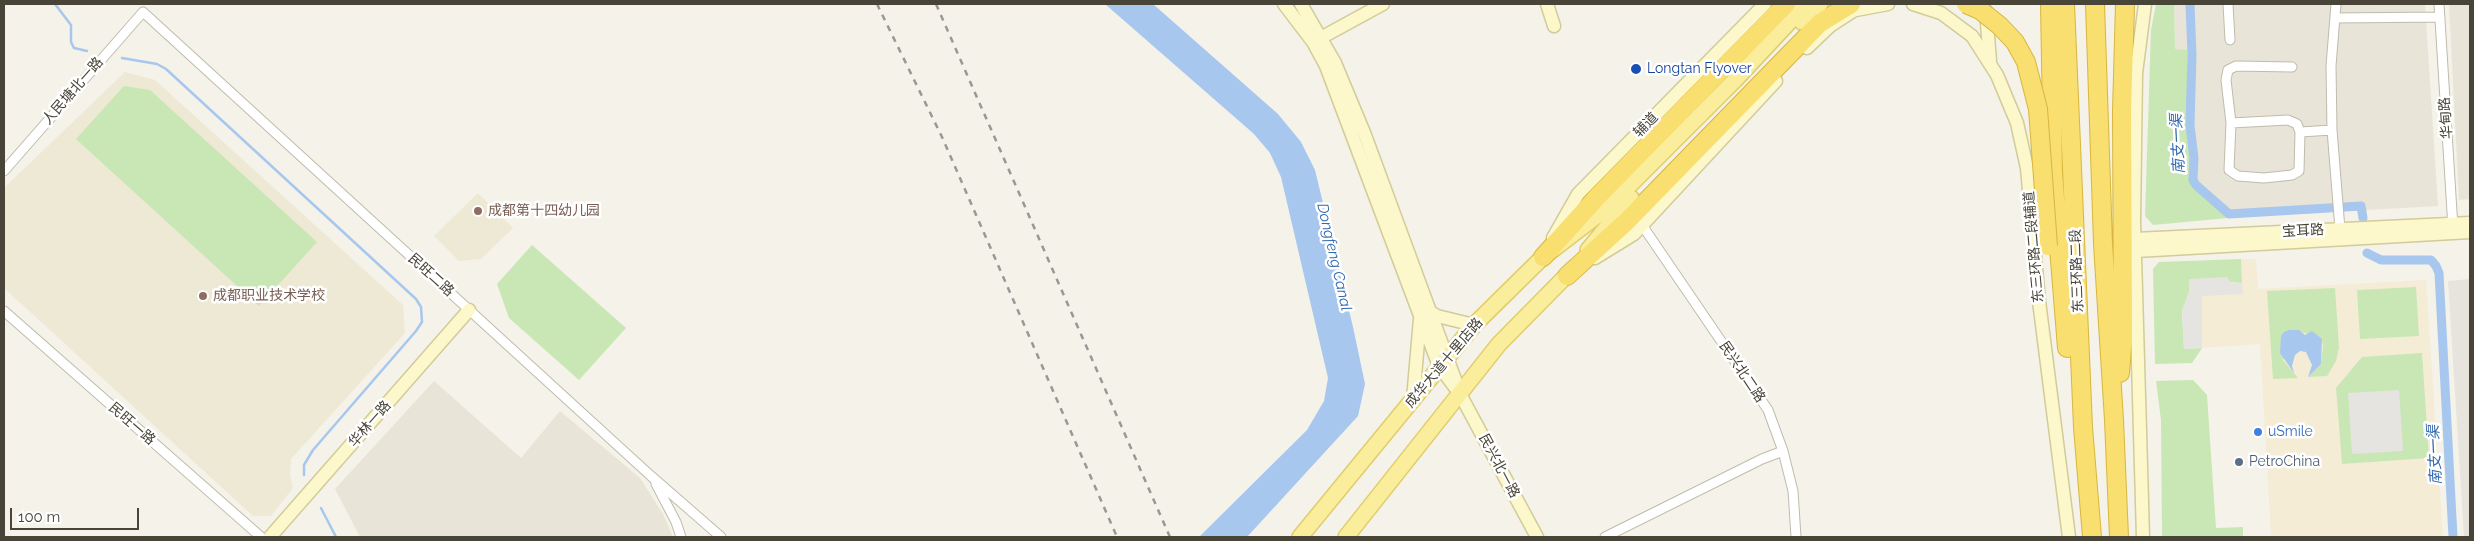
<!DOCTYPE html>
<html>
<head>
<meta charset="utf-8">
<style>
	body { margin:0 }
	#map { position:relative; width:2474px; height:541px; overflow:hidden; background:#f4f2e9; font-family:Raleway,sans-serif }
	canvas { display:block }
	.frame { position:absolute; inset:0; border:5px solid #484438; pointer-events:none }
	.scale { position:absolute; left:10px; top:508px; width:129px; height:22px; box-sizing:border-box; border:2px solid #484438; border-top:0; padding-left:6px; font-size:15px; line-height:18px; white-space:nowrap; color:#484438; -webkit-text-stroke:4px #fff; paint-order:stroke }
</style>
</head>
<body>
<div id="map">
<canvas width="2474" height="541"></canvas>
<div class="frame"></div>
<div class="scale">100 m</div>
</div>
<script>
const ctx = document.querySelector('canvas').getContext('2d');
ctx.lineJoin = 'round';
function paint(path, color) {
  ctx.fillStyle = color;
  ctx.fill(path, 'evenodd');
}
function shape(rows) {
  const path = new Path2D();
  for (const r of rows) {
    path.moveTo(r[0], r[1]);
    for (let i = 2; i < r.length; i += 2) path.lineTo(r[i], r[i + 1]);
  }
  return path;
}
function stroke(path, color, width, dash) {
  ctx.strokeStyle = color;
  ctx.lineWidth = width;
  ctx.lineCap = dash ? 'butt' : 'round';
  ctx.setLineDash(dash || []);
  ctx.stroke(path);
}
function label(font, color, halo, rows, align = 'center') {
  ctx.font = font + ' Raleway,"Noto Sans SC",sans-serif';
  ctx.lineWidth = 5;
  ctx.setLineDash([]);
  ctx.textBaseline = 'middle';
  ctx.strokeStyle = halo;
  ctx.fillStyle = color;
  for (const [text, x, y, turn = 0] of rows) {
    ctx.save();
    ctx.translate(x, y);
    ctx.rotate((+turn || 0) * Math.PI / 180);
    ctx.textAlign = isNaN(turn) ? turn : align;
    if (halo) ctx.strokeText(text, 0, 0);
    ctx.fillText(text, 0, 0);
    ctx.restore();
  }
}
const residential = shape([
	[2174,4,2425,4,2438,206,2228,218,2192,183,2187,50,2175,50],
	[2449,4,2470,4,2470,199,2459,200],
	[434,381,521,458,560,411,640,478,663,514,673,537,360,537,335,489]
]);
const commercial = shape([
	[2241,259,2256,259,2258,289,2426,280,2443,537,2271,537,2260,344,2184,349,2189,292,2242,282]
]);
const industrial = shape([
	[2470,279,2470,537,2464,537,2448,281]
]);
const education = shape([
	[125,72,155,80,403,305,405,333,291,459,290,475,293,488,271,516,253,516,4,288,4,188],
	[478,193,513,228,481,259,459,261,434,236]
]);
const green = shape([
	[2156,4,2174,4,2175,49,2187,50,2192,183,2228,218,2153,225,2145,216,2151,30],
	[124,86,150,90,317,242,259,306,76,139],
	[532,245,626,328,579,380,509,318,497,284],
	[2241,259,2242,283,2189,279,2189,292,2182,311,2184,349,2202,348,2192,363,2155,364,2153,269,2159,262],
	[2416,287,2419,336,2360,339,2357,290],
	[2335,288,2339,348,2336,361,2327,376,2308,377,2321,364,2323,347,2322,339,2302,332,2283,360,2298,378,2273,379,2267,291],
	[2422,353,2429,458,2342,464,2336,388,2362,357],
	[2193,380,2207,395,2216,528,2243,527,2243,537,2162,537,2161,420,2156,381]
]);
const parking = shape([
	[2227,277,2231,283,2242,283,2243,294,2202,296,2202,348,2184,349,2182,311,2189,292,2189,279],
	[2399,390,2403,451,2352,454,2348,393]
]);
const water = shape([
	[1105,4,1153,4,1278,114,1301,142,1315,170,1353,327,1365,384,1358,416,1247,537,1199,537,1307,430,1324,401,1328,378,1281,177,1270,153,1254,134],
	[2289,330,2299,330,2305,335,2312,331,2322,339,2321,364,2308,377,2312,365,2306,352,2300,351,2295,355,2292,366,2294,373,2280,353,2281,336,2284,332]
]);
const stream = shape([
	[55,4,71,25,71,42,74,48,87,51],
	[122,58,157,64,166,69,416,299,421,307,422,322,416,331,313,450,304,465,304,475],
	[321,508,336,537]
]);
const canal = shape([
	[2190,4,2192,55,2190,125,2194,158,2193,180,2196,185,2229,214,2361,206,2363,218],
	[2367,253,2381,260,2431,260,2436,266,2439,273,2453,537]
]);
const street = shape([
	[2228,4,2230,40],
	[2336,4,2331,66,2332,130,2340,229],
	[2439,4,2453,228],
	[2335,18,2440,17],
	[2292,67,2236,66,2228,70,2226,80,2231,123,2229,170,2238,176,2264,178,2292,175,2299,171,2300,132],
	[2231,123,2288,120,2297,124,2300,132,2332,130],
	[4,171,143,12,651,476,721,537],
	[1642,225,1768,410,1783,451,1793,491,1796,537],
	[4,311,261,537],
	[656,484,676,522,681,537],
	[1605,537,1762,459,1783,451]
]);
const secondary = shape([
	[1284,4,1313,42,1326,66,1439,366,1460,394,1537,537],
	[1301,4,1335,63,1365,135,1456,382],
	[1547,4,1554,26],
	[1913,4,1941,13,1972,36,1997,75,2017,123,2027,168,2039,301,2069,537],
	[1856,10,1888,4],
	[1986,11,1990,61],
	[1315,41,1383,4],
	[1807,48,1830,26,1864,4],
	[1553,238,1578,194,1765,4],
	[2135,239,2470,223],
	[2136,251,2470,232],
	[1595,258,1634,234,1776,81],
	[1429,311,1437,316,1474,325],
	[1413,399,1420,319],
	[270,537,469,310],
	[2143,537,2134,221,2136,73,2145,4]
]);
const primary = shape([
	[1802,22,1820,4],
	[1588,250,1631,198],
	[1300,537,1474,325,1543,257,1607,208,1735,80,1806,4],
	[1346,537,1499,344,1574,268]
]);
const highway = shape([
	[2050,4,2053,173,2067,348],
	[2065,4,2083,427,2092,537],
	[2095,4,2103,244,2114,420,2119,537],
	[1543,257,1598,196,1786,4],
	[1567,276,1627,221,1820,23,1851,4],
	[2120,373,2123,335,2122,111,2125,4]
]);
const rail = shape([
	[877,4,942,137,1117,537],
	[936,4,1170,537]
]);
const highwayBridge = shape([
	[1966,4,1980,10,2000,26,2015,42,2026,62,2038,109,2048,246]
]);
const markers = [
	[1636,69,6,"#1a4fb4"],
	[478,211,5,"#8d6e63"],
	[203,296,5,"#8d6e63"],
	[2258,432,5,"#3f7fe0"],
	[2239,462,5,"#5c6f8a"]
];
const transitNames = [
	["Longtan Flyover",1647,69]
];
const streetNames = [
	["人民塘北一路",73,91,-49],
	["华甸路",2446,118,-94],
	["辅道",1646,125,-46],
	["宝耳路",2303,231,-3],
	["东三环路二段辅道",2034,247,-95],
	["东三环路二段",2077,271,-92],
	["民旺二路",431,275,42],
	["成华大道十里店路",1444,363,-50],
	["民兴北二路",1742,372,56],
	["民旺一路",132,424,41],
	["华林一路",370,424,-49],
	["民兴北一路",1499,466,62]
];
const educationNames = [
	["成都第十四幼儿园",488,211],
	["成都职业技术学校",213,296]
];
const shopNames = [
	["uSmile",2268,432]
];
const serviceNames = [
	["PetroChina",2249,462]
];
const waterNames = [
	["南支一渠",2178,144,-93],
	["Dongfeng Canal",1334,257,77],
	["南支一渠",2435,455,-93]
];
paint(residential, '#e8e5d8');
paint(commercial, '#f5ecd6');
paint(industrial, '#e7e4de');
paint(education, '#ede9d4');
paint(green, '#c8e7b4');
paint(parking, '#e6e4e1');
paint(water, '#a8c7ee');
stroke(stream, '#a8c7ee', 2.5);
stroke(canal, '#a8c7ee', 9);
stroke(street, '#bfbcac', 11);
stroke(secondary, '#d2cb9a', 15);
stroke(primary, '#e0ce6c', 18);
stroke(highway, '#d8b63f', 20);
stroke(street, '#fff', 9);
stroke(secondary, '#fdf8cb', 12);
stroke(primary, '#faed9c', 15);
stroke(highway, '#f8df70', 18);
stroke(rail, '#989898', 2.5, [6, 6]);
stroke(highwayBridge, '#d8b63f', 20, []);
stroke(highwayBridge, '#f8df70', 18);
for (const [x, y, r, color] of markers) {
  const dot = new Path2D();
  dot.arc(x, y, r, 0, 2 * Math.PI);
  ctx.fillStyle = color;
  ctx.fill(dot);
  stroke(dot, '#fff', 2);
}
label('14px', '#164399', '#fff', transitNames, 'left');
label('14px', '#484438', '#fff', streetNames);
label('14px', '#785e54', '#fff', educationNames, 'left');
label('14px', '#366cbe', '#fff', shopNames, 'left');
label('14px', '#4e5e75', '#fff', serviceNames, 'left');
label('italic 15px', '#346ab0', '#fff', waterNames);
</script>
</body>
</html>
